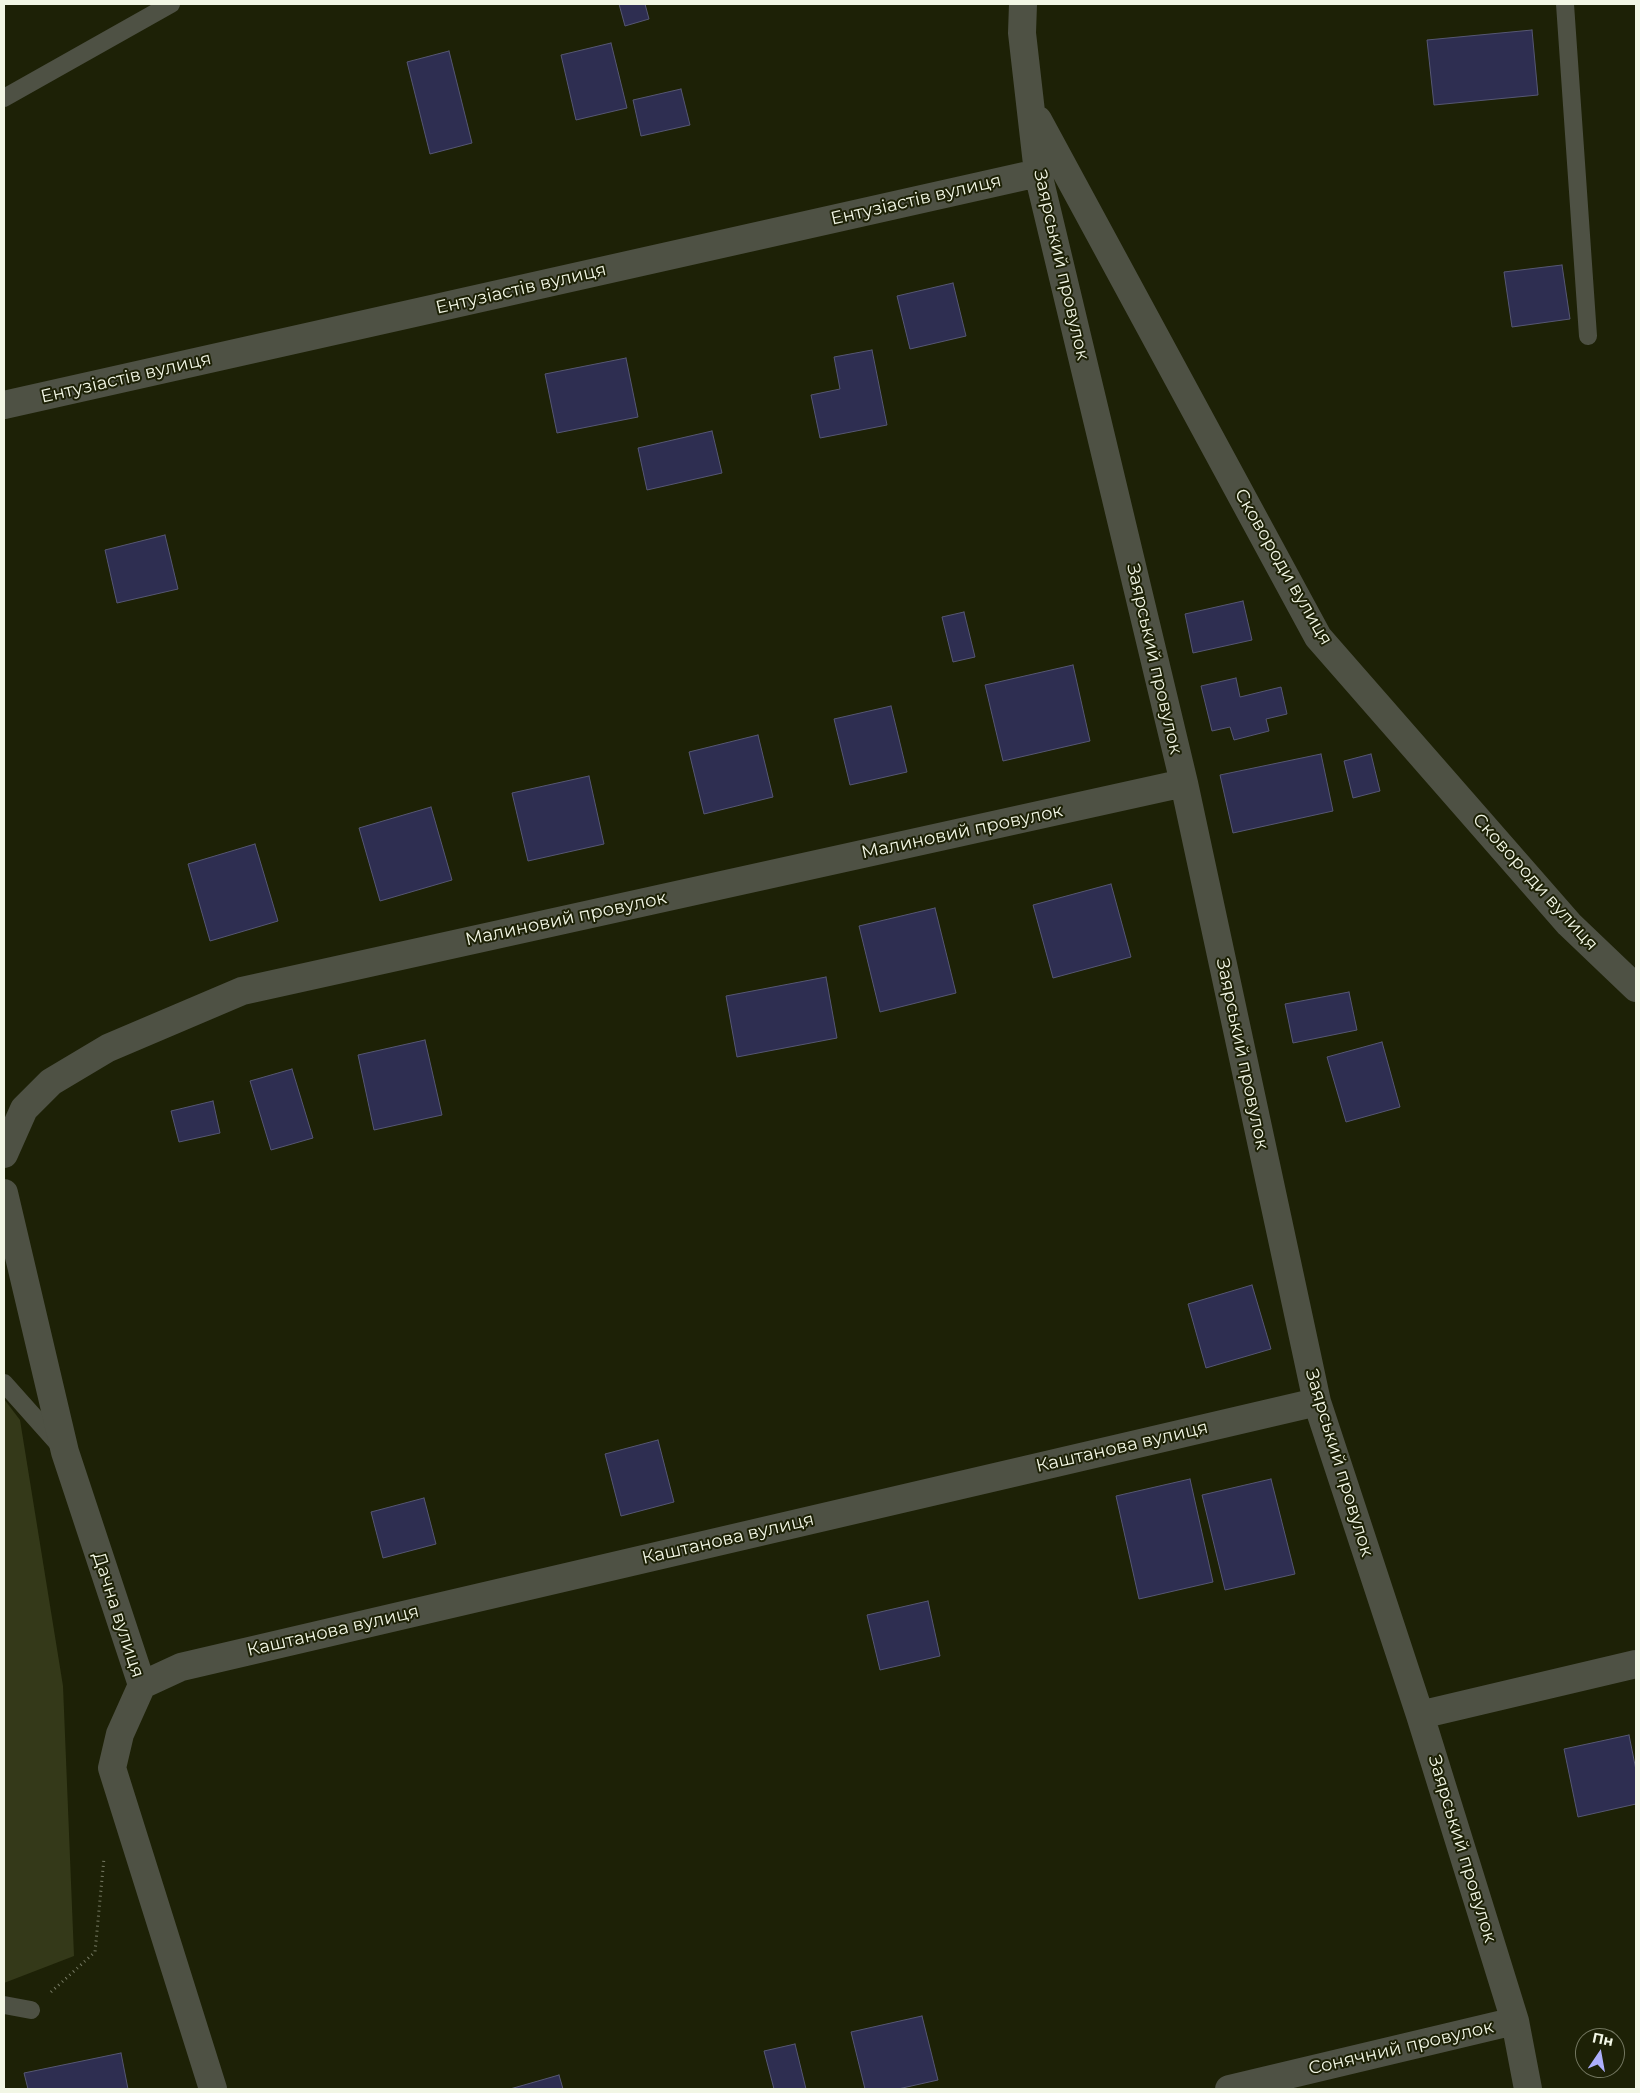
<!DOCTYPE html>
<html>
<head>
<meta charset="utf-8">
<style>
	body { margin:0 }
	#map { position:relative; width:1640px; height:2093px; overflow:hidden; background:#1d2106; font-family:Montserrat,sans-serif }
	canvas { display:block }
	.frame { position:absolute; inset:0; border:5px solid #f2f6e5; pointer-events:none }
	.north { position:absolute; left:1575px; top:2028px; width:50px; height:50px; box-sizing:border-box; background:#1d2106; border:1px solid #72765f; border-radius:50%; rotate:12deg; font-size:14px; font-weight:700; line-height:20px; text-align:center; color:#f2f6e5 }
	.north::after { content:''; display:block; margin:auto; width:18px; height:22px; background:#adaffb; clip-path:polygon(50% 0,100% 100%,50% 72%,0 100%) }
</style>
</head>
<body>
<div id="map">
<canvas width="1640" height="2093"></canvas>
<div class="frame"></div>
<div class="north">Пн</div>
</div>
<script>
const ctx = document.querySelector('canvas').getContext('2d');
ctx.lineJoin = 'round';
function paint(path, color) {
  ctx.fillStyle = color;
  ctx.fill(path, 'evenodd');
}
function shape(rows) {
  const path = new Path2D();
  for (const r of rows) {
    path.moveTo(r[0], r[1]);
    for (let i = 2; i < r.length; i += 2) path.lineTo(r[i], r[i + 1]);
  }
  return path;
}
function stroke(path, color, width, dash) {
  ctx.strokeStyle = color;
  ctx.lineWidth = width;
  ctx.lineCap = dash ? 'butt' : 'round';
  ctx.setLineDash(dash || []);
  ctx.stroke(path);
}
function label(font, color, halo, rows, align = 'center') {
  ctx.font = font + ' Montserrat,sans-serif';
  ctx.lineWidth = 4;
  ctx.setLineDash([]);
  ctx.textBaseline = 'middle';
  ctx.strokeStyle = halo;
  ctx.fillStyle = color;
  for (const [text, x, y, turn = 0] of rows) {
    ctx.save();
    ctx.translate(x, y);
    ctx.rotate((+turn || 0) * Math.PI / 180);
    ctx.textAlign = isNaN(turn) ? turn : align;
    if (halo) ctx.strokeText(text, 0, 0);
    ctx.fillText(text, 0, 0);
    ctx.restore();
  }
}
const green = shape([
	[4,1399,20,1420,63,1686,74,1956,4,1983]
]);
const building = shape([
	[619,4,645,4,649,19,625,26,619,4],
	[1532,30,1538,95,1434,105,1427,40,1532,30],
	[611,43,627,108,576,120,561,55,611,43],
	[449,51,472,143,430,154,407,62,449,51],
	[681,89,690,125,641,136,633,100,681,89],
	[1562,265,1570,319,1512,327,1504,272,1562,265],
	[953,283,966,336,910,349,897,296,953,283],
	[872,350,887,425,820,438,811,395,840,389,834,357,872,350],
	[626,358,638,417,557,433,545,374,626,358],
	[712,431,722,473,647,490,638,448,712,431],
	[165,535,178,589,117,603,105,550,165,535],
	[1243,601,1252,640,1193,653,1185,614,1243,601],
	[964,612,975,657,953,662,942,617,964,612],
	[1073,665,1090,741,1003,761,985,685,1073,665],
	[1236,678,1240,697,1281,687,1287,714,1266,719,1269,731,1234,740,1230,727,1212,731,1201,686,1236,678],
	[891,706,907,772,850,785,834,719,891,706],
	[758,735,773,797,704,814,689,752,758,735],
	[1321,754,1333,811,1233,833,1220,775,1321,754],
	[1371,754,1380,791,1353,798,1344,761,1371,754],
	[589,776,604,844,528,861,512,793,589,776],
	[431,807,452,880,380,901,359,828,431,807],
	[255,844,278,921,210,941,188,864,255,844],
	[1111,884,1131,957,1053,978,1033,905,1111,884],
	[935,908,956,993,880,1012,859,926,935,908],
	[826,977,837,1038,737,1057,726,996,826,977],
	[1349,992,1357,1030,1293,1043,1285,1004,1349,992],
	[425,1040,442,1115,374,1130,358,1055,425,1040],
	[1382,1042,1400,1107,1346,1122,1327,1057,1382,1042],
	[292,1069,313,1138,271,1150,250,1081,292,1069],
	[213,1101,220,1133,179,1142,171,1111,213,1101],
	[1252,1285,1271,1349,1206,1368,1188,1304,1252,1285],
	[658,1440,674,1502,621,1516,605,1454,658,1440],
	[1190,1479,1213,1582,1139,1599,1116,1496,1190,1479],
	[1271,1479,1295,1574,1225,1590,1202,1495,1271,1479],
	[424,1498,436,1544,383,1558,371,1512,424,1498],
	[928,1601,940,1656,880,1670,867,1615,928,1601],
	[1629,1735,1636,1770,1636,1804,1578,1817,1564,1749,1629,1735],
	[922,2016,938,2080,898,2089,865,2089,851,2032,922,2016],
	[795,2044,806,2089,774,2089,764,2051,795,2044],
	[121,2053,128,2089,28,2089,24,2073,121,2053],
	[559,2075,563,2089,510,2089,559,2075]
]);
const path = shape([
	[51,1992,95,1952,104,1858]
]);
const lane = shape([
	[1565,4,1588,336],
	[4,98,171,4],
	[4,1383,62,1448],
	[4,2005,31,2010]
]);
const street = shape([
	[1023,4,1022,33,1038,173,1184,783,1317,1402,1420,1715,1515,2021,1528,2089],
	[1038,120,1318,637,1569,924,1636,988],
	[4,405,1038,173],
	[4,1154,24,1109,51,1082,108,1048,242,991,1184,783],
	[4,1193,65,1452,142,1685,120,1734,112,1768,213,2089],
	[142,1685,181,1667,1317,1402],
	[1420,1715,1636,1664],
	[1229,2089,1515,2021]
]);
const streetNames = [
	["Ентузіастів вулиця",916,200,-13],
	["Заярський провулок",1061,265,77],
	["Ентузіастів вулиця",521,289,-13],
	["Ентузіастів вулиця",126,378,-13],
	["Сковороди вулиця",1283,567,60],
	["Заярський провулок",1154,659,77],
	["Малиновий провулок",962,832,-12],
	["Сковороди вулиця",1535,882,48],
	["Малиновий провулок",566,919,-12],
	["Заярський провулок",1242,1054,78],
	["Каштанова вулиця",1122,1447,-13],
	["Заярський провулок",1339,1463,73],
	["Каштанова вулиця",728,1539,-13],
	["Дачна вулиця",118,1615,72],
	["Каштанова вулиця",333,1631,-13],
	["Заярський провулок",1462,1849,73],
	["Сонячний провулок",1401,2048,-13]
];
paint(green, '#343919');
paint(building, '#2e2e51');
stroke(building, '#565773', 1);
stroke(path, '#777b64', 3, [1, 4]);
stroke(lane, '#4e5144', 18);
stroke(street, '#4e5144', 28);
label('18px', '#f2f6e5', '#1d2106', streetNames);
</script>
</body>
</html>
